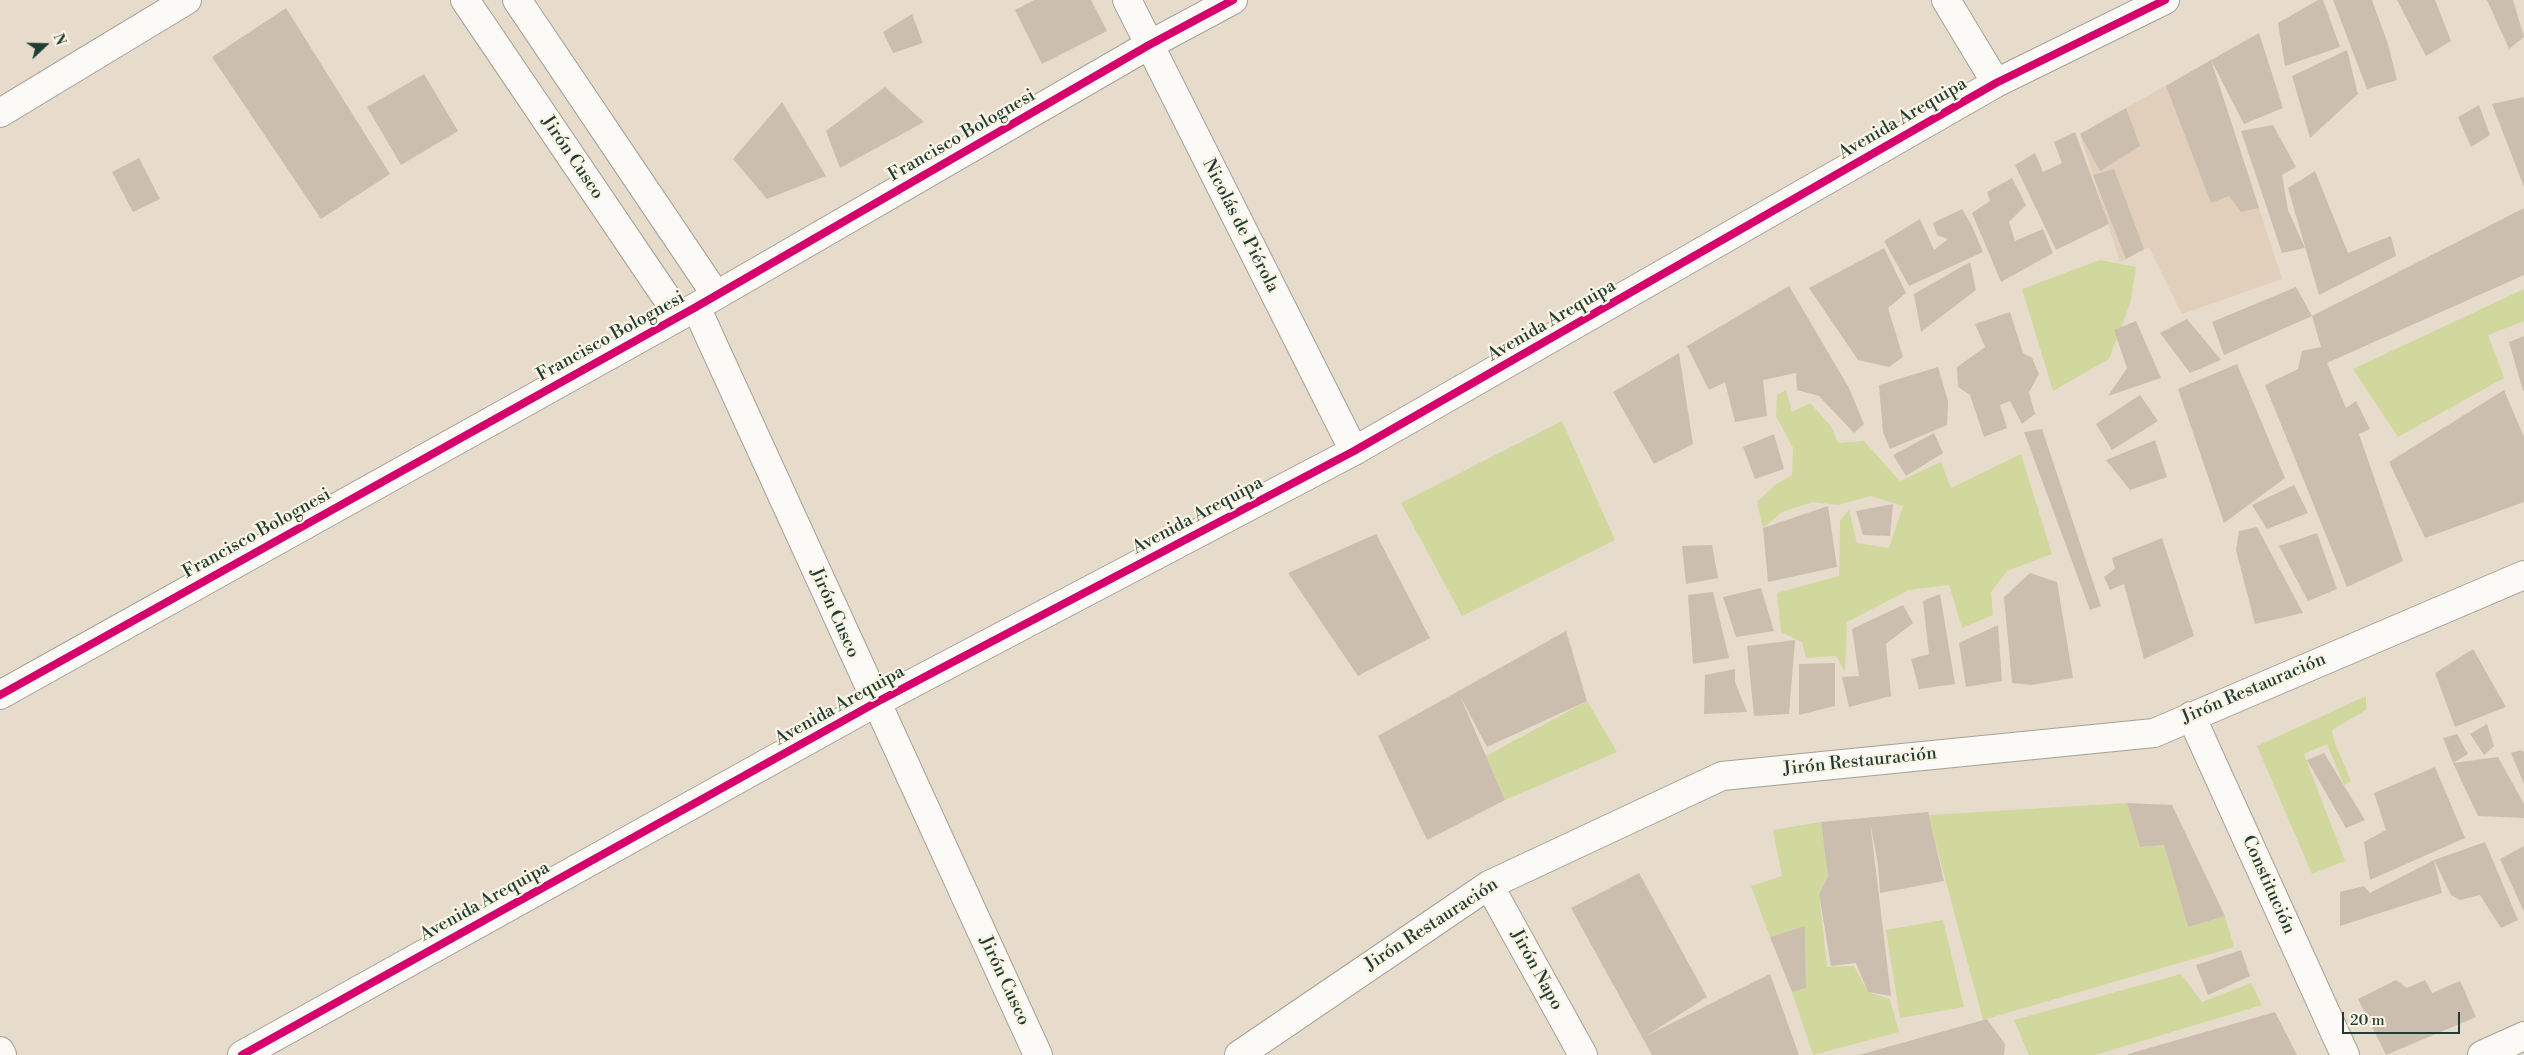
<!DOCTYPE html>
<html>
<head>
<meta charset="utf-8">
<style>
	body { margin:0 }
	#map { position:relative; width:2524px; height:1055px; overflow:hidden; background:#e7dccc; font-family:"Libre Bodoni",serif }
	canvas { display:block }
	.north { position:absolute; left:20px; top:20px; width:50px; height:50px; -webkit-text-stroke:4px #fcf5e5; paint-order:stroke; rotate:69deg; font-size:14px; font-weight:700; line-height:20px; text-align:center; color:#1f3d34 }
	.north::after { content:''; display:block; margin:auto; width:18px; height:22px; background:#1f3d34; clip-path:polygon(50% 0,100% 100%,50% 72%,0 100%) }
	.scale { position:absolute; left:2342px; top:1012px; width:118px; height:22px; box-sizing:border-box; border:2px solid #1f3d34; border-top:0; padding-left:6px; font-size:15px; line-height:18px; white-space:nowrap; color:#1f3d34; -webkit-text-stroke:4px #fcf5e5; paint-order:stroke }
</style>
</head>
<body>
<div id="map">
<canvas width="2524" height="1055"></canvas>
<div class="north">N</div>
<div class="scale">20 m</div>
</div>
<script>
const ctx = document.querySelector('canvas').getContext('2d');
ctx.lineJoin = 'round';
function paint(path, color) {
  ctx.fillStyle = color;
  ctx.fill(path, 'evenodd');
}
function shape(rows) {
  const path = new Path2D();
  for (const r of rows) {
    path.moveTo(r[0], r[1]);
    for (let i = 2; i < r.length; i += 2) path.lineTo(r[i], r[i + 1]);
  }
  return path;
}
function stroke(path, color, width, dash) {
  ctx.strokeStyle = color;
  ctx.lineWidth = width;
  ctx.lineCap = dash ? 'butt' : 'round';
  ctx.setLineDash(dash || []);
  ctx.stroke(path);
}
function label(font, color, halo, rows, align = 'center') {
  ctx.font = font + ' "Libre Bodoni",serif';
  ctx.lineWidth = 4.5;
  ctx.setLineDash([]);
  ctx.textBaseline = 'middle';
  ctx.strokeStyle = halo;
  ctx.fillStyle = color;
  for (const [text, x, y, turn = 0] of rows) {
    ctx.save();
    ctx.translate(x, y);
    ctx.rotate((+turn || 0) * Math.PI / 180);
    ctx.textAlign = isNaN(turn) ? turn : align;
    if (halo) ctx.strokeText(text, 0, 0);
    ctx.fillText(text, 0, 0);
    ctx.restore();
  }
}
const built = shape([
	[2211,60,2282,279,2182,314,2149,247,2120,262,2080,134]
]);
const green = shape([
	[2100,260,2136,267,2130,304,2109,359,2053,391,2022,289],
	[2524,289,2524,321,2488,335,2504,378,2398,437,2353,369],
	[1786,390,1792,412,1810,403,1831,426,1838,443,1864,441,1900,481,1941,462,1951,488,2021,454,2052,554,2007,571,1991,592,1993,615,1962,628,1949,585,1909,590,1847,622,1845,672,1836,656,1806,658,1802,642,1781,632,1777,593,1839,576,1840,521,1849,510,1857,543,1889,548,1903,506,1871,496,1838,505,1813,502,1782,512,1763,528,1757,502,1775,485,1792,475,1793,448,1776,416,1777,395],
	[1562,421,1615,540,1462,616,1401,503],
	[2366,696,2366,710,2332,730,2334,741,2351,781,2344,785,2327,744,2304,754,2345,861,2312,874,2257,746],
	[1587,701,1617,752,1505,800,1486,756],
	[2127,803,2140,847,2164,845,2188,927,2225,916,2234,947,1983,1020,1928,815],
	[1821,822,1828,877,1819,894,1827,967,1854,966,1868,992,1890,999,1899,1032,1813,1055,1792,992,1806,988,1805,926,1770,937,1751,886,1782,876,1773,830],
	[1943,920,1964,1007,1900,1018,1886,930],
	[2181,974,2202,1002,2251,983,2262,1005,2095,1055,2029,1055,2014,1020]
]);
const building = shape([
	[1034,0,1091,0,1107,31,1042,64,1015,10],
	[2318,0,2323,0,2340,47,2285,66,2278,23],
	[2333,0,2372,0,2388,44,2397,80,2367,89],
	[2397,0,2435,0,2451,41,2426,56],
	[2487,0,2513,0,2524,37,2509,49],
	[286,8,390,174,321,219,212,57],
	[912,14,923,43,893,53,883,32],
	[2259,33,2283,108,2244,124,2211,60],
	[2347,50,2358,94,2310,138,2292,76],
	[2211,60,2259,208,2241,212,2229,196,2211,203,2166,86],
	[424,74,458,131,401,165,367,107],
	[885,87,924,122,840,168,826,131],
	[2524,97,2524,187,2492,104],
	[782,102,826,176,767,199,733,159],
	[2479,105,2490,135,2471,147,2458,117],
	[2126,108,2140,146,2100,171,2080,134],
	[2273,125,2296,167,2282,175,2288,210,2305,248,2282,253,2241,131],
	[2075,132,2109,224,2056,250,2015,165,2035,153,2043,172,2062,163,2054,142],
	[139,158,160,199,133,212,112,172],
	[2114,169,2144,249,2126,259,2093,175],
	[2315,171,2348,253,2391,236,2396,256,2319,295,2288,188],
	[2012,178,2026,205,2009,222,2015,241,2043,229,2053,253,2001,282,1972,213,1990,201,1987,192],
	[2524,208,2524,275,2327,363,2346,408,2356,401,2370,429,2359,434,2403,561,2347,587,2265,385,2298,369,2302,351,2321,347,2312,316],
	[1962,209,1972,226,1983,252,1909,286,1884,241,1920,219,1934,250,1948,239,1937,235,1933,223],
	[1884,248,1906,293,1888,308,1903,357,1889,367,1858,360,1809,288],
	[1970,262,1976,290,1921,332,1914,294],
	[1789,286,1849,388,1864,424,1854,433,1819,396,1797,390,1796,373,1763,380,1767,416,1735,422,1725,382,1709,390,1687,346],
	[2296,287,2312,316,2224,355,2212,322],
	[2010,312,2023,353,2032,358,2039,374,2029,392,2035,414,2022,424,2010,401,2000,405,2007,428,1984,437,1970,395,1958,387,1957,367,1985,347,1975,324],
	[2187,319,2221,360,2190,373,2160,333],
	[2136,321,2161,378,2108,396,2127,368,2114,330],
	[2524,336,2524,391,2523,391,2509,342],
	[1679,353,1693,444,1654,464,1613,392],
	[2237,364,2285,478,2224,523,2178,389],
	[1938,367,1948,401,1947,425,1890,449,1883,432,1879,385],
	[2504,390,2524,437,2524,502,2425,538,2389,462],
	[2140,395,2158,421,2112,450,2096,424],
	[2042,429,2101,606,2090,610,2024,432],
	[1934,433,1943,453,1906,476,1893,455],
	[1774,434,1784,469,1755,479,1743,447],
	[2155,440,2167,477,2130,490,2106,460],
	[2294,485,2308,513,2267,529,2252,505],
	[1893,504,1890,536,1863,535,1856,511],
	[1828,506,1837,567,1768,582,1763,528],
	[2257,527,2303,613,2255,624,2236,550,2239,531],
	[2317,533,2337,589,2308,601,2279,546],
	[1376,534,1430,638,1358,676,1288,573],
	[2162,538,2194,636,2144,659,2124,584,2110,590,2104,577,2115,569,2112,558],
	[1712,545,1718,578,1686,584,1682,546],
	[2030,573,2057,582,2073,678,2031,685,2012,683,2004,597],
	[1761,588,1774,631,1736,637,1723,597],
	[1713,592,1729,658,1693,664,1688,595],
	[1940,594,1955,684,1919,689,1911,659,1929,654,1923,601],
	[1903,605,1913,623,1886,644,1891,696,1849,707,1842,677,1859,676,1852,629],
	[1998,625,2002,681,1966,687,1959,643],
	[1566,631,1587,701,1487,747,1460,696,1505,800,1427,840,1378,736],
	[1795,640,1789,714,1754,716,1747,646],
	[2473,649,2506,707,2455,727,2435,673],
	[1835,663,1835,706,1799,715,1799,664],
	[1735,669,1735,682,1747,712,1704,714,1705,675],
	[2487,724,2494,746,2484,755,2470,734],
	[2457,734,2468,754,2453,763,2443,738],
	[2520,750,2524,752,2524,784,2511,753],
	[2324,753,2365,820,2346,828,2307,760],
	[2498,757,2524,804,2524,818,2478,816,2453,763],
	[2435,767,2465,838,2370,880,2364,842,2386,830,2374,793],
	[2127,803,2172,805,2225,916,2188,927,2164,845,2140,847],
	[1928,812,1944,881,1880,893,1878,864,1870,822,1891,996,1868,992,1856,963,1831,966,1819,894,1828,877,1821,822],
	[2485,842,2518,920,2501,928,2480,895,2460,900,2451,895,2434,860,2442,893,2340,926,2340,892,2364,886,2370,893,2434,860],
	[2524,846,2524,912,2500,859],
	[1639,873,1707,997,1646,1036,1770,974,1799,1055,1652,1055,1571,908],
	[1805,926,1806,988,1792,992,1770,937],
	[2241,950,2250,976,2208,995,2196,965],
	[2396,980,2407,988,2425,980,2432,993,2460,981,2476,1017,2386,1055,2358,999],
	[2275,1012,2297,1055,2128,1055,2128,1054],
	[1987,1019,2005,1044,2004,1055,1859,1055]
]);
const street = shape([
	[465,0,679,316],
	[517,0,716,295],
	[1127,0,1354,451],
	[1946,0,1996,83],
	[696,307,1038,1055],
	[0,695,696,307,1149,45,1233,0],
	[2191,716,2345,1055],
	[1489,885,1583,1055],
	[0,1051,2,1055],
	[242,1055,875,703,1354,451,1996,83,2165,0],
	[1239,1055,1489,885,1722,776,2154,733,2524,575],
	[2482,1055,2524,1036]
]);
const secondary = shape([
	[0,113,187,0]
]);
const cycleway = shape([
	[0,695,696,307,1149,45,1233,0],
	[242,1055,875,703,1354,451,1996,83,2165,0]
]);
const streetNames = [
	["Avenida Arequipa",1903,119,-30],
	["Francisco Bolognesi",962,136,-30],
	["Jirón Cusco",572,158,56],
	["Nicolás de Piérola",1240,226,63],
	["Avenida Arequipa",1552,321,-30],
	["Francisco Bolognesi",611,337,-29],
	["Avenida Arequipa",1198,516,-28],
	["Francisco Bolognesi",257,534,-29],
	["Jirón Cusco",834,613,66],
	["Jirón Restauración",2254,689,-23],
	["Avenida Arequipa",840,706,-29],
	["Jirón Restauración",1860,762,-6],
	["Constitución",2268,885,66],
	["Avenida Arequipa",485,902,-29],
	["Jirón Restauración",1432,925,-33],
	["Jirón Napo",1536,970,61],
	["Jirón Cusco",1004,981,65]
];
paint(built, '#e1cfbb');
paint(green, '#d0d89e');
paint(building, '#cbbeae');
stroke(street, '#a3a196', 30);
stroke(secondary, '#a3a196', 30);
stroke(street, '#fbfaf7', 28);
stroke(secondary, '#fbfaf7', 28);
stroke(cycleway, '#d6006c', 8);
label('18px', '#1f3d34', '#fcf5e5', streetNames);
</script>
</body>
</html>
